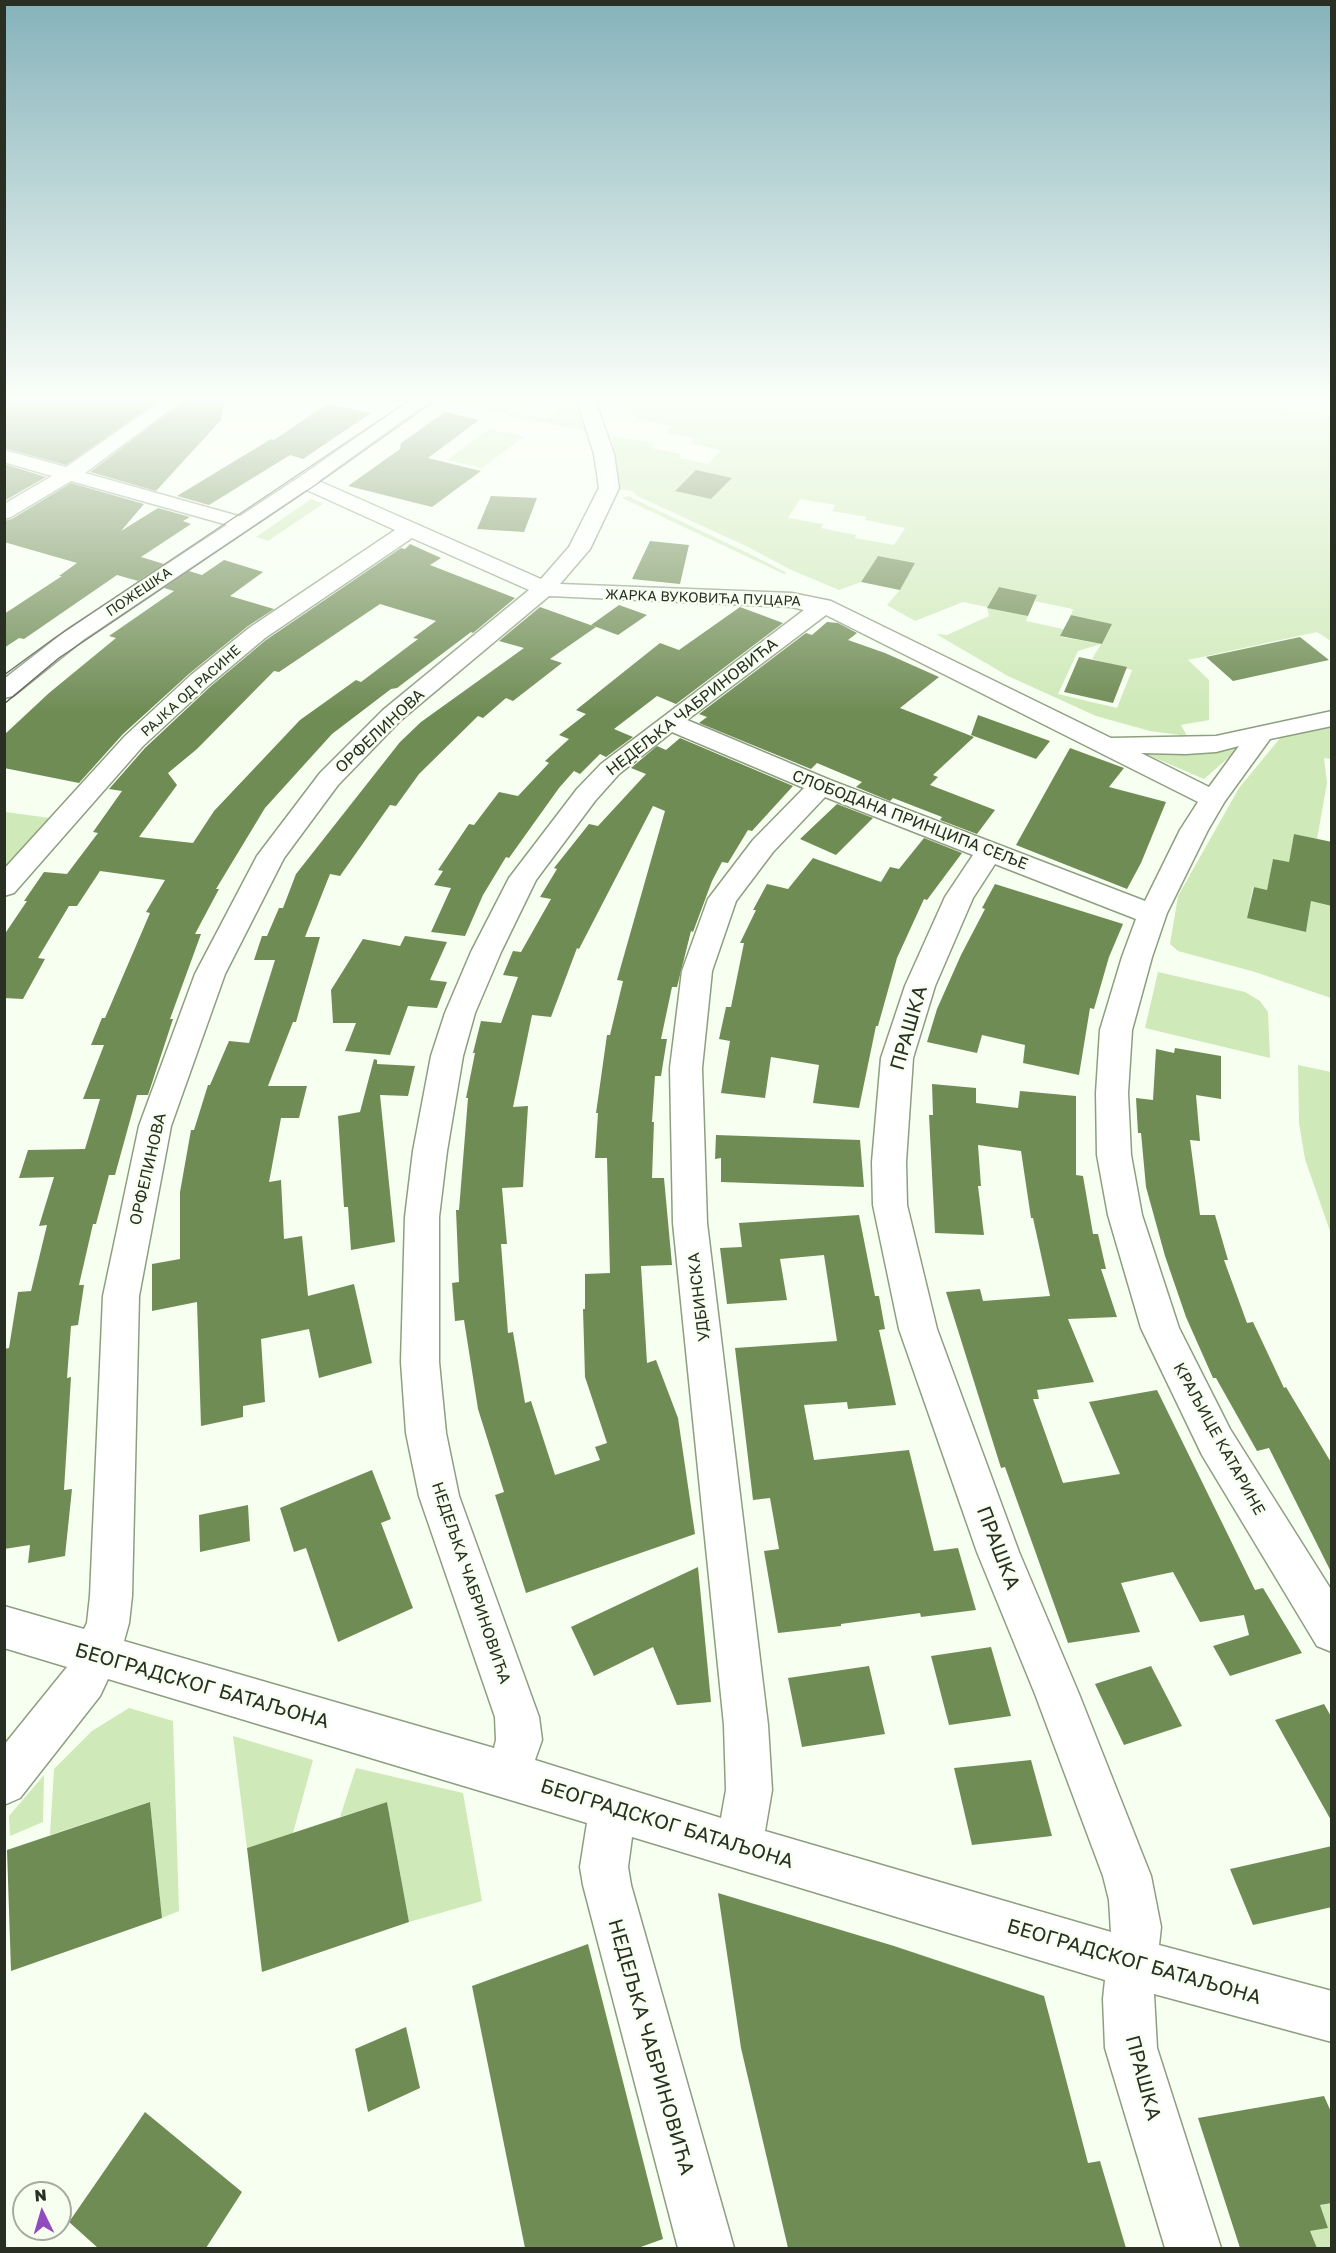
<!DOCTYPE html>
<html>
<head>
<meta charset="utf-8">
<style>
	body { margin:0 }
	#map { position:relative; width:1336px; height:2253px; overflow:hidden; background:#f7fff1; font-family:"Golos Text",sans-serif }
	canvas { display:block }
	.frame { position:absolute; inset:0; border:6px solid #292f23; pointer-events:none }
	.north { position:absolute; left:12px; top:2181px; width:60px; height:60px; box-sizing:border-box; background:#f7fff1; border:2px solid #a5ac9f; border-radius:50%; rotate:355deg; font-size:16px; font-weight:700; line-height:24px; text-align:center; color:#292f23 }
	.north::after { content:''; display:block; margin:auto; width:21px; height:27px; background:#924bbe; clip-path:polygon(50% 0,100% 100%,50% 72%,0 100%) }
</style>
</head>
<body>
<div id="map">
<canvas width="1336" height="2253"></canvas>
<div class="frame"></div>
<div class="north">N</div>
</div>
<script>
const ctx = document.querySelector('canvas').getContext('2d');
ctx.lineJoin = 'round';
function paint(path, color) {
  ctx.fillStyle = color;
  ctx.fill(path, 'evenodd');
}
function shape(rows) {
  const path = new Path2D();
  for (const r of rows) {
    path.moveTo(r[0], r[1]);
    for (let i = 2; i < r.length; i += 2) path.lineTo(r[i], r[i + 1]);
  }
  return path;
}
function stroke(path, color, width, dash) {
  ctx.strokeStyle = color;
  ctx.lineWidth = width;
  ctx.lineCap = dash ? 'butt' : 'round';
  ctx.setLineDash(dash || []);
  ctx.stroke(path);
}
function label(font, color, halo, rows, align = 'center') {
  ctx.font = font + ' "Golos Text",sans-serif';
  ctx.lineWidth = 5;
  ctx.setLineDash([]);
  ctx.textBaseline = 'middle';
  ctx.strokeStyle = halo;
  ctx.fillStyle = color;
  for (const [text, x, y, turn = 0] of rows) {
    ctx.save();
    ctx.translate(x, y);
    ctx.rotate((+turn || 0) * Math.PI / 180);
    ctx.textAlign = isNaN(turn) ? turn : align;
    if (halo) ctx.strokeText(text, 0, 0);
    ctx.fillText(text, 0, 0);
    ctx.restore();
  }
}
const green = shape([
	[457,397,472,399,474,397,525,397,505,414,450,403],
	[567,397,580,398,591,432,508,416,513,413,548,419,569,397],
	[633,397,1268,397,1271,407,1331,416,1331,641,1317,632,1188,660,1209,680,1209,720,1181,725,1187,736,1150,731,1096,716,1008,676,936,634,947,635,989,616,987,607,963,602,915,621,887,605,900,590,915,563,878,556,861,582,839,590,789,569,748,547,637,496,633,491,617,489,612,436,656,443,651,448,681,454,679,458,708,464,721,450,691,444,695,438,666,433,672,426,639,420,627,409,643,401],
	[697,471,731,479,711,499,676,491],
	[800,499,835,505,832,511,867,517,865,520,905,528,894,545,855,538,856,535,821,528,823,524,788,518],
	[999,587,1037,595,1034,601,1073,609,1071,615,1112,624,1102,644,1061,637,1063,629,1026,621,1028,616,988,608],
	[1101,644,1092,659,1132,670,1117,708,1058,694,1078,651],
	[489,429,524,437,482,468,447,460],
	[628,496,750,554,787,573,784,574,622,498],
	[311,499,323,504,268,541,256,537],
	[1331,725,1331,759,1324,758,1327,783,1317,839,1294,834,1289,862,1273,859,1267,890,1253,887,1247,918,1306,932,1311,901,1331,902,1331,998,1255,972,1178,951,1170,944,1178,896,1239,788,1281,737],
	[1242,746,1204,779,1141,752,1192,755],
	[5,812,50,818,5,878],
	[1158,972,1245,992,1260,1001,1268,1012,1270,1058,1145,1028],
	[1298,1065,1331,1072,1331,1234,1305,1159,1299,1123],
	[129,1708,173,1721,179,1911,162,1918,150,1802,50,1835,54,1769,92,1731],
	[233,1736,313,1760,293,1833,247,1848],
	[356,1768,463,1793,482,1901,409,1922,387,1802,340,1817],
	[44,1775,43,1822,10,1836,9,1816],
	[1331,2203,1331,2248,1317,2248,1310,2231,1328,2228,1320,2205]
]);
const building = shape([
	[4,397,164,397,66,465,4,448],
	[189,397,225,397,221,420,156,491,90,472],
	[327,404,371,413,303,459,290,455,209,505,177,496,271,439,274,440],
	[445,412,479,420,428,458,481,471,432,507,348,486,400,449,401,443],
	[4,464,46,477,4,501],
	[696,470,732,478,711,499,675,491],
	[71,483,144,504,121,531,158,508,190,517,183,521,191,524,141,557,164,564,138,581,117,575,24,639,19,638,4,648,4,614,62,576,59,576,77,563,4,542,4,521,12,519],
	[491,496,537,498,524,532,477,529],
	[650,541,689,545,680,584,632,579],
	[410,544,441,558,430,565,515,598,473,633,471,632,397,688,391,689,332,734,265,808,216,889,219,889,195,934,201,934,170,1019,173,1019,148,1095,137,1095,115,1175,109,1175,96,1224,93,1224,79,1285,84,1285,78,1325,71,1326,67,1378,71,1377,64,1490,72,1489,65,1556,28,1563,30,1545,4,1549,4,1349,9,1348,18,1292,31,1291,47,1225,39,1226,54,1177,19,1178,28,1150,85,1149,100,1099,83,1099,104,1045,91,1045,102,1018,105,1018,150,913,146,912,165,880,100,871,77,906,69,906,38,958,45,959,23,999,4,998,4,935,27,901,24,901,44,872,67,874,98,833,93,832,122,791,109,789,145,748,210,687,266,640,401,548,405,549],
	[380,604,436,621,413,638,418,639,361,682,356,680,300,720,214,811,193,843,139,837,177,785,168,773,197,749,274,671,279,672],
	[878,556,915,563,900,590,861,582],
	[224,560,263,572,230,596,274,609,248,626,190,673,123,734,79,783,4,768,4,735,49,693,116,638,109,636,174,591,164,588,189,571,202,575],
	[999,587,1037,595,1028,616,987,608],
	[619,605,647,615,618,635,591,625],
	[540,607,596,627,550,659,562,663,513,701,506,698,483,718,478,716,419,774,396,806,390,805,340,876,330,874,305,937,320,937,296,1022,293,1022,268,1086,307,1086,299,1118,281,1118,269,1182,281,1180,284,1239,302,1236,308,1296,354,1284,372,1363,319,1378,309,1329,261,1339,265,1402,243,1406,243,1417,201,1426,197,1302,152,1311,152,1264,180,1259,180,1192,191,1130,194,1130,208,1085,210,1085,229,1041,249,1043,275,960,254,960,262,936,267,936,279,908,283,908,296,874,400,742,421,722,524,648,499,641],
	[740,607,783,623,676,704,657,696,614,729,633,737,606,757,600,754,580,774,574,771,559,788,509,858,506,857,483,895,465,936,431,932,451,888,434,885,443,871,438,870,469,824,474,825,499,792,518,796,549,763,545,761,569,739,559,735,586,714,576,710,660,643,679,650],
	[1071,615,1112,624,1102,644,1060,636],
	[827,622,838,623,857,633,848,640,885,653,939,677,900,708,974,737,933,775,938,777,930,785,995,810,977,834,940,820,942,817,893,798,890,801,856,787,862,782,817,763,811,769,699,723,707,717,699,714,806,633,812,635],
	[1300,637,1329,660,1233,681,1206,657],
	[1079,657,1127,667,1113,703,1064,692],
	[978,715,1050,741,1036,759,971,735],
	[680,738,793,786,752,831,748,830,728,863,722,862,712,881,693,932,691,931,677,987,672,987,661,1039,667,1039,661,1076,655,1076,652,1122,654,1122,652,1178,664,1178,672,1265,641,1266,647,1363,656,1360,678,1418,695,1534,526,1593,495,1495,504,1492,478,1409,464,1320,455,1321,452,1283,459,1282,456,1210,459,1210,468,1098,466,1098,475,1053,473,1053,481,1021,501,1023,518,977,503,975,513,951,521,952,551,899,540,897,557,869,554,868,589,824,598,826,646,774,631,768,657,746,666,750],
	[653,806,665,811,617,980,623,981,610,1035,607,1035,596,1113,598,1113,595,1158,607,1158,610,1273,585,1274,585,1309,583,1309,585,1377,607,1443,595,1447,600,1460,555,1475,531,1401,525,1403,513,1332,508,1333,501,1244,507,1244,502,1188,523,1187,528,1106,513,1107,532,1015,551,1017,577,948,579,949],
	[1070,748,1124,768,1109,787,1166,802,1141,863,1127,889,1016,845],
	[837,804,873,818,836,855,800,839],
	[1294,834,1332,842,1332,906,1311,901,1306,932,1247,918,1254,887,1267,890,1273,859,1289,862],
	[924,838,962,853,927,900,924,899,897,958,878,1026,876,1026,859,1108,813,1103,819,1065,771,1057,765,1098,721,1093,730,1041,719,1039,726,1007,731,1007,744,943,740,943,756,910,753,910,767,884,788,889,813,858,881,882,890,867,899,869],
	[995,884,1123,924,1109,957,1094,1009,1090,1008,1079,1075,1023,1063,1025,1045,982,1035,977,1053,927,1042,937,1009,961,955,985,909,982,908],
	[405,936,447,942,430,980,447,982,437,1008,408,1006,390,1055,345,1051,356,1023,333,1023,331,990,363,939,400,946],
	[1175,1048,1221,1056,1221,1099,1196,1095,1200,1141,1190,1140,1200,1215,1215,1215,1228,1260,1224,1260,1247,1323,1253,1322,1284,1388,1286,1387,1332,1464,1332,1574,1269,1448,1257,1451,1216,1378,1213,1378,1186,1317,1165,1256,1146,1187,1141,1133,1138,1133,1136,1098,1153,1100,1156,1049,1174,1053],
	[374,1059,377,1060,377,1064,415,1066,408,1096,380,1095,395,1242,351,1250,348,1207,344,1207,338,1116,360,1112],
	[932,1084,976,1088,976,1103,1018,1108,1020,1091,1076,1096,1076,1175,1083,1176,1093,1234,1098,1234,1106,1269,1101,1269,1117,1317,1068,1319,1094,1382,1037,1390,1039,1399,1033,1399,1063,1483,1120,1474,1089,1402,1157,1390,1255,1590,1263,1588,1302,1653,1230,1676,1213,1646,1249,1635,1244,1615,1200,1622,1173,1572,1121,1583,1140,1632,1068,1643,1005,1467,1001,1468,946,1292,980,1289,983,1301,1050,1296,1033,1218,1031,1218,1021,1151,978,1145,981,1186,978,1186,984,1235,935,1233,929,1115,933,1115],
	[716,1135,860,1140,864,1187,721,1182,721,1158,715,1159],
	[859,1215,875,1296,879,1296,885,1329,879,1330,896,1405,848,1409,847,1402,804,1405,814,1460,909,1450,934,1551,958,1548,976,1610,921,1617,920,1613,841,1624,841,1626,778,1633,764,1551,779,1549,770,1498,753,1500,735,1348,837,1341,824,1255,780,1259,787,1300,727,1304,720,1248,742,1247,739,1223],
	[372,1470,391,1519,381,1523,413,1608,338,1642,306,1548,294,1552,280,1508],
	[248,1505,250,1541,200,1552,199,1515],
	[698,1567,711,1702,677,1705,653,1647,594,1676,571,1627],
	[991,1647,1011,1716,949,1725,931,1656],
	[869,1666,885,1734,802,1747,788,1678],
	[1151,1666,1182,1726,1124,1745,1095,1684],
	[1324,1704,1332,1718,1332,1822,1275,1720],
	[1031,1760,1052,1836,972,1845,954,1768],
	[150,1802,162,1918,11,1971,7,1850],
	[387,1802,409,1922,262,1972,247,1848],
	[1332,1846,1332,1907,1253,1925,1230,1869],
	[718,1893,894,1946,1044,1996,1088,2163,1100,2161,1126,2248,788,2248,741,2048],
	[588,1944,663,2239,638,2248,525,2248,472,1986],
	[406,2027,420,2088,368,2112,355,2049],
	[1324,2096,1332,2114,1332,2203,1320,2205,1328,2228,1310,2231,1317,2248,1240,2248,1198,2118],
	[145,2112,242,2192,206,2248,98,2248,69,2222]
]);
const street = shape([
	[167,397,187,397,85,473,249,519,252,523,249,527,242,529,235,527,71,481,11,517,4,519,4,504,52,476,4,462,4,450,66,467,167,397],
	[576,397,594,397,614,454,619,488,590,549,560,584,792,593,831,601,1111,738,1216,736,1332,711,1332,726,1270,739,1225,801,1208,830,1167,913,1152,957,1132,1030,1128,1093,1131,1155,1142,1215,1179,1328,1230,1429,1332,1591,1332,1652,1317,1646,1202,1455,1141,1328,1108,1215,1097,1155,1096,1093,1100,1030,1122,957,1136,919,995,864,973,898,935,986,913,1058,906,1162,907,1205,937,1329,1019,1552,1079,1694,1151,1876,1161,1927,1159,1945,1332,1991,1332,2042,1154,1994,1157,2048,1221,2248,1165,2248,1105,2048,1103,1999,1105,1980,632,1837,628,1867,631,1885,734,2248,678,2248,583,1885,580,1867,587,1823,108,1679,100,1696,20,1798,4,1805,4,1745,67,1667,4,1648,4,1606,84,1629,87,1623,90,1596,103,1296,139,1126,195,974,257,856,320,773,383,710,529,590,412,538,265,638,209,685,143,746,14,893,4,896,4,869,125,736,191,675,249,628,395,530,298,486,295,482,298,478,312,478,541,579,569,547,599,488,594,454,576,397],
	[549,596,792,607,804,610,601,764,577,789,509,878,471,952,445,1013,431,1056,413,1151,405,1217,401,1362,406,1433,419,1496,495,1717,496,1740,494,1748,124,1641,129,1623,132,1596,139,1296,171,1126,225,974,284,858,338,785,401,720,549,596],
	[826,615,1198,802,1180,830,1145,901,830,780,687,720,826,615],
	[672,732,804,788,753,840,708,899,682,971,670,1068,673,1223,724,1725,726,1790,721,1818,535,1760,542,1740,539,1717,459,1496,446,1433,439,1362,439,1217,447,1151,463,1056,475,1013,501,952,536,880,595,801,619,774,672,732],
	[1239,746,1209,787,1141,753,1186,754,1216,752,1239,746],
	[825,797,973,855,945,897,905,986,881,1058,872,1162,873,1205,899,1329,977,1552,1035,1694,1103,1876,1109,1900,1111,1932,765,1831,772,1790,768,1725,707,1223,702,1068,712,971,736,901,773,852,825,797]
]);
const secondary = shape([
	[415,397,435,397,312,486,83,640,13,696,4,698,4,679,67,630,298,478,415,397]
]);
const tram = shape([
	[4,675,56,637,414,397],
	[4,704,59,658,314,486,440,397]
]);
const farStreetnames = [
	["ПОЖЕШКА",139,592,-34],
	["ЖАРКА ВУКОВИЋА ПУЦАРА",703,598,2],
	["РАЈКА ОД РАСИНЕ",191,691,-42]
];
const streetNames = [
	["НЕДЕЉКА ЧАБРИНОВИЋА",692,707,-38],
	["ОРФЕЛИНОВА",380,731,-43],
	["СЛОБОДАНА ПРИНЦИПА СЕЉЕ",910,820,21],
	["ОРФЕЛИНОВА",148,1169,-77],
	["УДБИНСКА",699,1297,-97],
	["КРАЉИЦЕ КАТАРИНЕ",1219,1439,61],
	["НЕДЕЉКА ЧАБРИНОВИЋА",471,1583,71]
];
const nearStreetnames = [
	["ПРАШКА",909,1028,-74],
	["ПРАШКА",998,1548,69],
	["БЕОГРАДСКОГ БАТАЉОНА",202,1686,16],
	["БЕОГРАДСКОГ БАТАЉОНА",667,1824,17],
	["БЕОГРАДСКОГ БАТАЉОНА",1134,1962,16],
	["НЕДЕЉКА ЧАБРИНОВИЋА",651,2047,74],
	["ПРАШКА",1143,2078,75]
];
paint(green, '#cfe9b8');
paint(building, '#708c55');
stroke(street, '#8e9f80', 3);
stroke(secondary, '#8e9f80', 3);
paint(street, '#fff');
paint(secondary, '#fff');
stroke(tram, '#555b4f', 1.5);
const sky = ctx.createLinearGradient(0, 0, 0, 712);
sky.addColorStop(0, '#85b2ba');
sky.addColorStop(0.56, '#fbfff9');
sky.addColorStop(1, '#fbfff900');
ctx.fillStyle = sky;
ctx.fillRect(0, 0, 1336, 712);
label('14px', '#292f23', '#f7fff1', farStreetnames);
label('16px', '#292f23', '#f7fff1', streetNames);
label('20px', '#292f23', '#f7fff1', nearStreetnames);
</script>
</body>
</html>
